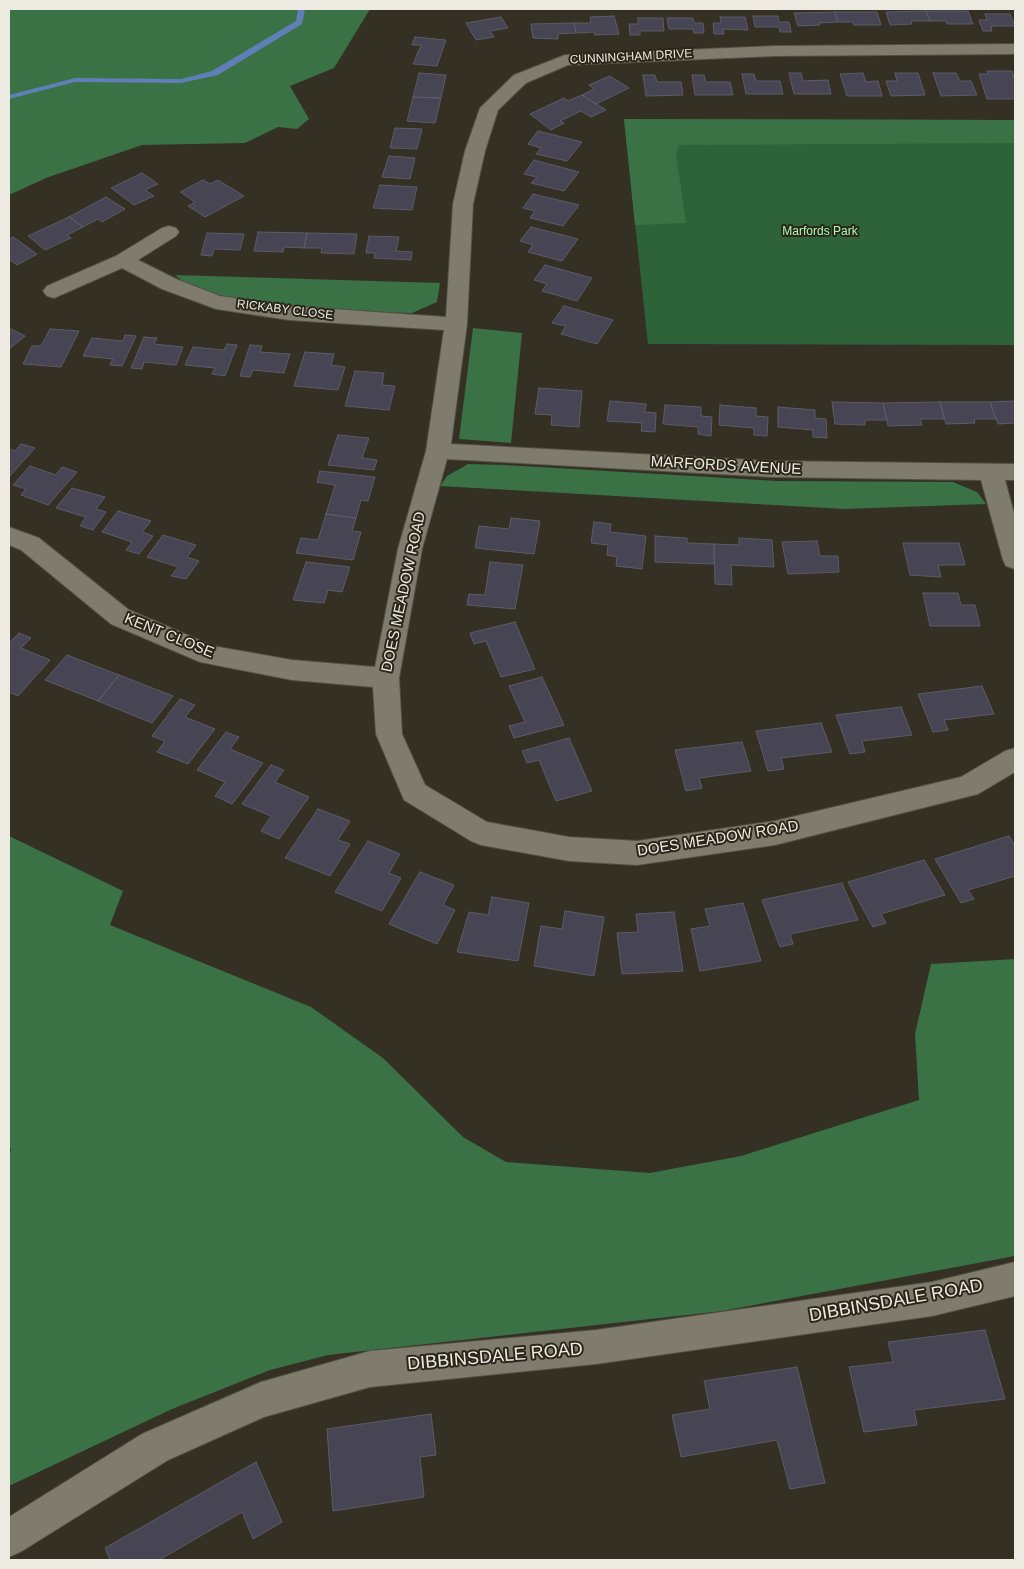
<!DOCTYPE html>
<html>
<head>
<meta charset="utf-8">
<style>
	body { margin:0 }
	#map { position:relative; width:1024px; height:1569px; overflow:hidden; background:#343024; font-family:Arial,sans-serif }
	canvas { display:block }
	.frame { position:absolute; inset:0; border:10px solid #eceae1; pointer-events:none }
</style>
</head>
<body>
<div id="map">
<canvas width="1024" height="1569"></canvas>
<div class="frame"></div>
</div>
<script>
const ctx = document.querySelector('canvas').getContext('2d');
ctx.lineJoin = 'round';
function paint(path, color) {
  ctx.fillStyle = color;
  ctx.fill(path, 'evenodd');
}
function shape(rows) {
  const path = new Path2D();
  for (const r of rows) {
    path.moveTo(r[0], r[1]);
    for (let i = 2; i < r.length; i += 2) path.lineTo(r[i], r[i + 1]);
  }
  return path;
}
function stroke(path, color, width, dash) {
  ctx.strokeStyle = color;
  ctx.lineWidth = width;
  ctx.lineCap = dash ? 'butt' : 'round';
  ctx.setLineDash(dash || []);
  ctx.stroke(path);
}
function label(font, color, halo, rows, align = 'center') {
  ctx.font = font + ' Arial,sans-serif';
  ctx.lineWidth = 4;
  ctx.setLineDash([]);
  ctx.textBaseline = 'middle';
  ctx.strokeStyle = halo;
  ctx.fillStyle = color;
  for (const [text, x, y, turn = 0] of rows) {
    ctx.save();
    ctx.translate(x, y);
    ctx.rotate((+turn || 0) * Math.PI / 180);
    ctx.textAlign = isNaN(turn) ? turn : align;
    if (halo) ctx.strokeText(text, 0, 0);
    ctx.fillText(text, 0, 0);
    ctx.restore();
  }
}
const green = shape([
	[624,119,1015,120,1015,345,648,344]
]);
const forest = shape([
	[9,9,370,9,334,68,290,86,309,119,297,129,278,127,245,143,142,145,46,178,9,195],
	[624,119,1015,120,1015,143,679,145,676,154,686,223,635,225],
	[175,275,440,283,437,302,412,313,325,311,236,300,187,285],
	[473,328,522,333,511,443,459,439],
	[468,464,505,465,777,481,953,482,977,492,986,504,844,509,440,486,447,476],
	[9,836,123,891,110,925,311,1007,383,1058,463,1137,506,1162,650,1173,741,1156,919,1100,915,1034,931,964,1015,959,1015,1256,722,1311,328,1355,270,1370,172,1409,9,1486,9,1157,11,1149,9,1148]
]);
const stream = shape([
	[298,9,305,9,302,24,218,75,181,83,75,82,9,99,9,95,75,78,181,79,212,71,296,21,298,9]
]);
const building = shape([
	[926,11,930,21,911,21,912,24,890,25,886,12,926,11],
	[926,11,968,11,973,24,947,24,946,21,930,21,926,11],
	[835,12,838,22,819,23,820,25,798,26,794,13,835,12],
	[835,12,877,12,881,25,854,25,853,22,838,22,835,12],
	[985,14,1010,14,1015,26,991,26,992,31,983,31,979,20,987,20,985,14],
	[614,16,619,34,595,35,594,32,576,33,574,23,591,23,590,17,614,16],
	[753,16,778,16,779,22,789,22,791,32,780,32,779,27,755,27,753,16],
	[501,17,508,28,490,31,494,37,476,40,466,23,501,17],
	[720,17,745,17,748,30,723,29,724,34,714,34,713,23,721,23,720,17],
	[638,18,663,18,664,31,640,31,640,35,630,35,629,24,638,24,638,18],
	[667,18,693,18,694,23,703,23,704,33,694,33,693,29,669,29,667,18],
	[574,23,576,33,558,34,558,39,533,38,531,24,574,23],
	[415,37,446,40,437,66,413,64,421,45,412,45,415,37],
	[987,71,1012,71,1015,81,1015,99,987,99,979,74,988,74,987,71],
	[419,73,446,75,441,98,413,97,419,73],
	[789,73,801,73,803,81,828,80,831,94,794,94,789,73],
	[863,73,866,82,878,81,882,96,847,96,840,74,863,73],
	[895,73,918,73,925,95,891,96,886,81,897,81,895,73],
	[933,73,956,73,960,81,971,81,977,95,941,96,933,73],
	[742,74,754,74,756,81,780,81,783,94,746,94,742,74],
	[643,75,655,75,657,82,681,82,683,95,646,96,643,75],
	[692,75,704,75,706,82,730,82,733,95,695,95,692,75],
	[610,76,629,88,596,104,582,95,594,89,589,85,610,76],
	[582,95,606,110,591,117,581,111,560,121,564,123,551,130,530,114,564,98,568,101,582,95],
	[413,97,441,98,435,123,407,121,413,97],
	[395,128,422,129,417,149,390,148,395,128],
	[538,131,582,142,567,161,536,154,541,148,528,144,538,131],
	[389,156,415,158,410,179,382,177,389,156],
	[534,160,579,172,564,191,531,183,537,177,524,174,534,160],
	[142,173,158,184,145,190,154,196,134,205,111,188,142,173],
	[203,180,210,184,218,180,244,196,205,217,188,206,195,202,180,192,203,180],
	[380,185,417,187,412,210,373,208,380,185],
	[533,194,579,205,563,226,530,218,535,211,523,208,533,194],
	[106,197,125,209,102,222,98,219,83,227,69,217,106,197],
	[69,217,83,227,67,235,71,238,45,250,28,236,69,217],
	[531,227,578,239,562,261,528,252,533,245,520,241,531,227],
	[258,232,307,233,304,248,284,247,283,252,254,251,258,232],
	[207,233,244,234,240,250,214,249,212,256,201,255,207,233],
	[307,233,357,234,354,254,321,253,322,248,304,248,307,233],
	[369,236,399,237,396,251,412,252,411,260,374,258,375,253,366,253,369,236],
	[13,237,37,254,17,265,9,259,9,239,13,237],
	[545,265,592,278,577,301,542,291,547,284,534,280,545,265],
	[564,306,613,320,597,344,561,334,566,326,552,323,564,306],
	[9,328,25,336,9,349,9,328],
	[50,329,79,331,61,367,23,364,32,346,41,346,50,329],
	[125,335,136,336,122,366,110,365,113,359,83,356,92,338,123,341,125,335],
	[144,337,157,338,154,344,183,347,176,365,144,362,142,369,131,368,144,337],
	[227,344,237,345,225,376,212,374,215,368,185,365,193,347,224,350,227,344],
	[250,345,262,346,260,352,290,354,284,373,253,370,250,377,240,376,250,345],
	[305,352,334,354,331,365,345,367,338,390,294,386,305,352],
	[355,371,384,373,382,385,395,386,389,410,345,406,355,371],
	[539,388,582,391,579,427,551,425,552,415,535,414,539,388],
	[610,401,646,404,645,412,656,413,655,432,641,431,642,423,607,421,610,401],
	[1015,401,1015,423,998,424,990,402,1015,401],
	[832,402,883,403,887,420,865,420,865,425,835,424,832,402],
	[940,402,990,402,996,419,974,419,975,423,946,424,940,402],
	[940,402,944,419,920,419,922,425,888,426,883,403,940,402],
	[665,405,701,407,701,416,712,417,711,436,698,434,698,427,663,424,665,405],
	[720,405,756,408,756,416,768,417,767,436,754,435,754,428,719,425,720,405],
	[778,407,815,410,815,418,826,419,827,438,813,437,813,430,778,427,778,407],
	[338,435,369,438,362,458,377,460,374,470,328,465,338,435],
	[21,444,35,448,9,477,9,449,15,451,21,444],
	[30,466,56,475,62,467,77,472,48,505,21,495,26,489,13,485,30,466],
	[320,471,375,477,368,501,361,500,356,518,326,514,335,485,317,482,320,471],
	[72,488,105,497,96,509,106,512,93,530,80,526,86,517,56,508,72,488],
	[118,511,151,521,142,532,153,536,139,554,126,550,132,542,102,532,118,511],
	[326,514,356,518,352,531,361,532,353,560,296,553,301,538,318,540,326,514],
	[511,518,540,521,534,554,475,548,479,526,509,529,511,518],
	[594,522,611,524,610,532,646,536,642,569,616,566,617,557,607,555,608,545,591,543,594,522],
	[163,535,196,545,187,557,199,561,186,579,171,576,178,567,147,557,163,535],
	[655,536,687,538,687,543,714,544,714,564,655,562,655,536],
	[739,538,772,540,774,567,731,565,732,585,715,584,714,544,739,545,739,538],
	[817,541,820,556,838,556,839,572,788,574,782,542,817,541],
	[903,543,959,543,965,565,938,565,941,577,910,575,903,543],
	[306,562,350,567,342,592,328,590,324,603,293,600,306,562],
	[490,562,523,565,515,609,467,605,469,594,485,595,490,562],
	[923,593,958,593,961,605,975,605,980,626,930,626,923,593],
	[515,622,535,669,501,677,486,641,474,644,470,633,515,622],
	[19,633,31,638,21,648,50,660,18,696,9,692,9,643,19,633],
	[67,655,119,675,98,701,45,680,67,655],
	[119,675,173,696,152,723,98,701,119,675],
	[542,677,564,725,514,738,509,726,525,722,509,686,542,677],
	[982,686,994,714,944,720,948,730,933,732,918,694,982,686],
	[180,699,195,705,185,717,215,729,188,764,157,752,165,741,152,736,180,699],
	[901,707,912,735,862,741,865,752,850,754,836,715,901,707],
	[821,723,832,752,781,758,784,769,768,771,756,731,821,723],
	[226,732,239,737,230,749,263,763,232,804,215,796,225,782,197,770,226,732],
	[569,738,592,791,556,801,539,760,527,763,522,751,569,738],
	[742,742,751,771,699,778,702,788,686,791,675,750,742,742],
	[271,765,284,770,275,782,309,797,279,839,261,831,271,816,242,804,271,765],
	[318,809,350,821,338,840,350,844,330,876,285,858,318,809],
	[1009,836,1015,846,1015,876,968,890,974,899,961,903,935,859,1009,836],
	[368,841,400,854,389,873,401,878,382,911,335,892,368,841],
	[924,860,945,895,881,914,886,923,873,927,848,882,924,860],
	[420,872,454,885,443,905,455,910,437,944,389,924,420,872],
	[842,883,858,920,790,934,793,944,780,947,762,900,842,883],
	[492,897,529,903,518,961,457,952,469,912,488,915,492,897],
	[743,903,761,961,700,971,691,929,710,926,705,909,743,903],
	[565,911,604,917,594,976,534,966,541,926,562,929,565,911],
	[674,912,683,971,622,974,617,933,638,932,636,914,674,912],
	[985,1330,1005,1399,914,1410,917,1425,864,1432,849,1367,893,1362,888,1342,985,1330],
	[797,1367,825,1483,790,1489,777,1440,681,1457,672,1415,710,1409,704,1381,797,1367],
	[431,1414,436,1455,420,1457,424,1497,333,1511,327,1429,431,1414],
	[256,1462,282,1522,253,1539,242,1512,159,1560,110,1560,105,1548,256,1462]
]);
const minor = shape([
	[1015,44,1015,54,775,56,568,65,526,83,498,110,485,151,473,204,467,324,451,444,772,461,1015,464,1015,480,1005,480,1015,517,1015,569,1006,566,1003,560,981,480,772,477,447,459,422,549,399,678,402,734,425,785,487,822,569,837,637,841,775,821,961,777,1005,751,1015,748,1015,772,978,794,775,845,637,865,569,861,481,845,471,841,404,800,376,734,373,687,292,680,200,662,111,624,21,550,9,545,9,527,39,538,129,610,213,646,292,660,375,667,398,549,426,451,444,330,289,320,216,309,162,289,122,268,54,298,47,296,43,291,47,286,116,256,162,228,169,226,176,228,179,232,176,236,138,260,176,279,220,296,289,306,446,317,453,204,465,151,480,108,514,75,565,55,775,46,1015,44],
	[1015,1262,1015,1296,932,1316,596,1364,370,1387,264,1417,168,1460,22,1551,9,1557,9,1517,142,1434,261,1382,370,1351,596,1330,932,1282,1015,1262]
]);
const farStreetnames = [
	["CUNNINGHAM DRIVE",631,57,-3],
	["RICKABY CLOSE",285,310,7]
];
const farParknames = [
	["Marfords Park",820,232]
];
const streetNames = [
	["MARFORDS AVENUE",726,466,3],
	["DOES MEADOW ROAD",404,592,-78],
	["KENT CLOSE",169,636,22],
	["DOES MEADOW ROAD",718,839,-9]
];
const nearStreetnames = [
	["DIBBINSDALE ROAD",896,1301,-10],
	["DIBBINSDALE ROAD",495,1357,-5]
];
paint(green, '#2e6339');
paint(forest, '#3a7245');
paint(stream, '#607fb8');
paint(building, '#474553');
stroke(building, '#5d5b69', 1);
stroke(minor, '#524f43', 2);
paint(minor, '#807c6d');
label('12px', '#eceae1', '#2a271a', farStreetnames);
label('12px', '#a9fbb5', '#2a271a', farParknames);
label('15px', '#eceae1', '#2a271a', streetNames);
label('18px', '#eceae1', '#2a271a', nearStreetnames);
</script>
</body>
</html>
